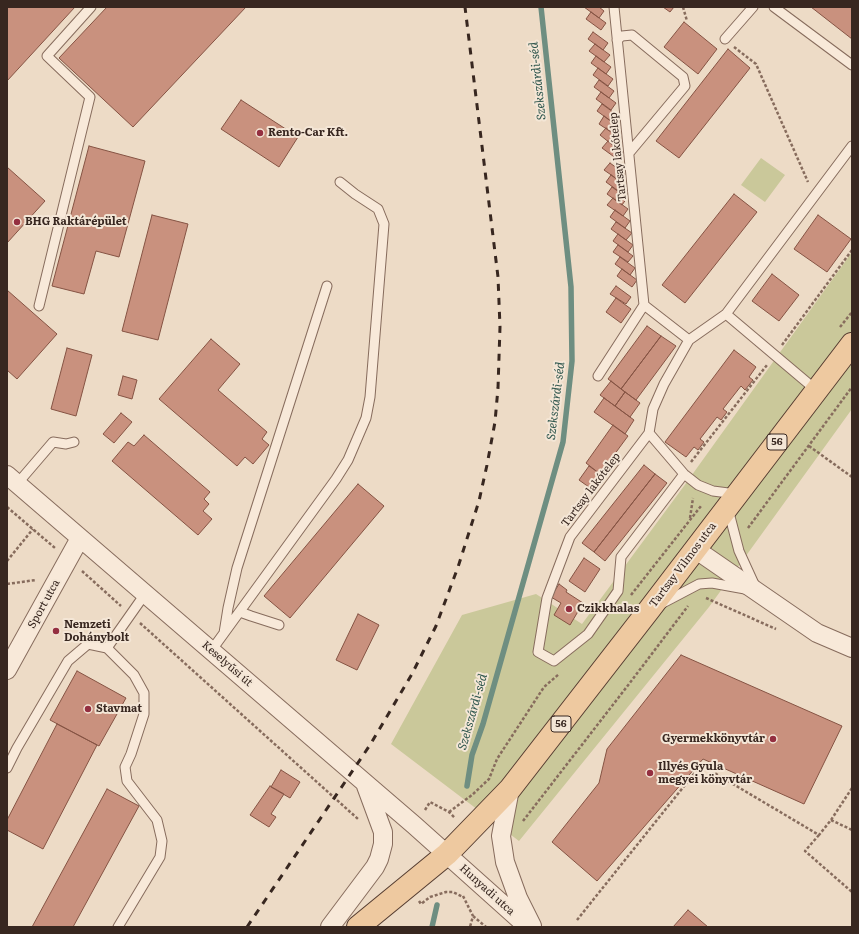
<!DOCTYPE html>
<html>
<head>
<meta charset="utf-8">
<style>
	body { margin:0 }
	#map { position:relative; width:859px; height:934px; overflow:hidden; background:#eddbc6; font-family:Literata,serif }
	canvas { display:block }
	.frame { position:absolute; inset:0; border:8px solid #382720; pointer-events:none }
</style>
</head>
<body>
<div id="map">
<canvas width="859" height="934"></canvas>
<div class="frame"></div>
</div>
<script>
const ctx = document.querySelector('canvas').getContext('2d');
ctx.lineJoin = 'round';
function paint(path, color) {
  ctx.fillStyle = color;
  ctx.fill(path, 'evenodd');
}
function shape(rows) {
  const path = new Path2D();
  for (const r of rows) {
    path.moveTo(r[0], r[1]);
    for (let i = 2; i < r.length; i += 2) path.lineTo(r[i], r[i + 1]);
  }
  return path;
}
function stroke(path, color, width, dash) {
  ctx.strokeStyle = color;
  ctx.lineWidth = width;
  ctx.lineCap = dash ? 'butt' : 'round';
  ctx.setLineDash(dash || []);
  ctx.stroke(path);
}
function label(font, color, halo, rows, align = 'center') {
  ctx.font = font + ' Literata,serif';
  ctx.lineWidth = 4;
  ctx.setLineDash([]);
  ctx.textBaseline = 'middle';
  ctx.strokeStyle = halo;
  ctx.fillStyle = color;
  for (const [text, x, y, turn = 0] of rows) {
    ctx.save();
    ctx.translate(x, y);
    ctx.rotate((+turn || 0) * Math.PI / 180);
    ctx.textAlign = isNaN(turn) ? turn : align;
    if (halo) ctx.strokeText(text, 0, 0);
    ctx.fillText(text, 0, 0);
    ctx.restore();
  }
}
const green = shape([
	[761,158,785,175,765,202,741,185],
	[852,252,852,409,709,607,519,841,391,744,462,615,536,594,582,624,684,486]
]);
const stream = shape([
	[467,786,472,755,483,724,563,442,572,361,571,287,541,7],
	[432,927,437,905]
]);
const building = shape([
	[7,7,75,7,7,81,7,7],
	[107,7,246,7,133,127,59,58,107,7],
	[584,7,599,7,604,11,599,18,584,7],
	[663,7,674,7,670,12,663,7],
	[811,7,851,7,852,8,852,39,811,7],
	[591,12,606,23,601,30,586,19,591,12],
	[684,22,717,49,698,74,664,47,684,22],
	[593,32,608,43,603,50,588,39,593,32],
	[595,44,610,55,604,62,589,51,595,44],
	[728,49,750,68,679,158,656,141,728,49],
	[596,56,611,67,606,74,591,63,596,56],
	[598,68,613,79,608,86,593,75,598,68],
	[599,80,614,91,609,98,594,87,599,80],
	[601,92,616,103,611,110,596,99,601,92],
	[241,100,298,137,279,167,221,129,241,100],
	[602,104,617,115,612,122,597,111,602,104],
	[604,116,619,127,614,134,599,124,604,116],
	[606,128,620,139,615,147,600,135,606,128],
	[608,141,623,152,617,159,602,148,608,141],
	[89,146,145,161,119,257,96,251,84,294,52,286,89,146],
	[610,163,625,174,620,181,604,170,610,163],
	[7,167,45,201,7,243,7,167],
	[611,175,626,186,621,193,606,182,611,175],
	[612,187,627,198,622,205,607,194,612,187],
	[734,194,757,212,685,303,662,285,734,194],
	[613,198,628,209,623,216,607,205,613,198],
	[615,210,630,221,625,228,610,217,615,210],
	[152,215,188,224,158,340,122,331,152,215],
	[818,215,851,239,827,272,794,249,818,215],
	[616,222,632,233,626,240,611,229,616,222],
	[618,234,633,245,628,252,613,241,618,234],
	[618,245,633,256,628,262,613,252,618,245],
	[620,257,635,268,630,275,615,264,620,257],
	[622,269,637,280,632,287,617,276,622,269],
	[772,274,799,295,779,321,752,301,772,274],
	[616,286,631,297,626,304,610,294,616,286],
	[7,290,57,334,17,379,7,370,7,290],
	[616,298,631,309,621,323,606,312,616,298],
	[647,326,661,336,621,389,608,379,647,326],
	[661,336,676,346,636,400,621,389,661,336],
	[211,339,240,364,218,390,267,432,262,439,269,445,253,464,245,457,237,466,159,399,211,339],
	[67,348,92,355,76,416,51,409,67,348],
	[734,350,756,367,749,377,753,380,745,390,741,386,723,409,727,412,721,420,717,417,700,439,704,442,698,450,694,447,686,457,665,442,734,350],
	[123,376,137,380,132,399,118,395,123,376],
	[611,381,625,392,615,406,600,395,611,381],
	[625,392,640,403,630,417,615,406,625,392],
	[604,398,634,420,625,434,594,412,604,398],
	[121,413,132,422,114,443,103,434,121,413],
	[613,425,628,436,600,474,586,463,613,425],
	[144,435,210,492,204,499,209,504,203,511,212,519,198,535,112,461,128,442,134,446,144,435],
	[644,465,655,474,594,552,582,543,644,465],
	[589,466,603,476,593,490,579,480,589,466],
	[655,474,667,483,605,561,594,552,655,474],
	[358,484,384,506,290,618,264,596,358,484],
	[584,558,600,569,585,592,569,581,584,558],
	[559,584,567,590,566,592,583,603,570,625,554,615,561,603,551,597,559,584],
	[358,614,379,625,357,670,336,660,358,614],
	[681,655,842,726,804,804,703,759,597,881,552,842,599,783,607,749,681,655],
	[77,671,126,698,99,746,50,720,77,671],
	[57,724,97,745,43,849,7,830,7,820,57,724],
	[281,770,300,782,290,798,271,787,281,770],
	[270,786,284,794,271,814,276,817,269,827,250,815,270,786],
	[107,789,139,806,73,927,32,927,107,789],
	[688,910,708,927,673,927,688,910]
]);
const path = shape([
	[683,7,687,21],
	[734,47,756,64,808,182],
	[840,327,852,312],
	[782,345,852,250],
	[809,446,852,477],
	[691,462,767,365],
	[7,507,55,548],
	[690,518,693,498],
	[748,528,852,387],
	[7,561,33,529],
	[82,571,121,606],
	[7,584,36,580],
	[631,595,701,506],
	[706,598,776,629],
	[140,623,358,819],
	[425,810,430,802,449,812,455,818],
	[449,812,472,795,489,779,497,759,544,687,559,674],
	[831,820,852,830],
	[523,821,629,684,688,606],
	[819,835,805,851,852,892],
	[463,896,473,916,470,927],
	[419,901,421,904,430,897,446,892,453,892,463,897],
	[473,916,486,927],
	[577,920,701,765,819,835,831,820,852,788]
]);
const service = shape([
	[614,7,644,305,689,340],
	[774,7,852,65],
	[725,39,753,7],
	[617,40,622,36,632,35,683,77,685,86,629,153],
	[39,306,90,97,47,56,91,7],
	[726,314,852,146],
	[598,376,644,305],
	[649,433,684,474,698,485,713,491,736,494],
	[684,474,621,557,618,591,588,634,554,661,538,652,547,598,570,537,649,433,653,409,664,384,689,340,726,314,816,390],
	[17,484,53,442,66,444,74,442],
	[728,509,739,551,755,586],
	[661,604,699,584,712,583,745,589],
	[240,612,251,616,279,625],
	[224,633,228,608,237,568,327,286],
	[107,648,145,594],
	[211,651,336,479,348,460,366,418,370,397,384,224,378,209,355,194,340,182],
	[7,768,17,748,68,661,88,644,107,648,134,675,144,693,144,714,131,754,125,767,127,781,157,820,162,841,160,857,118,927]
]);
const minor = shape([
	[7,475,414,825,528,927],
	[695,549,817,633,852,648],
	[7,670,80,538],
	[510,789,501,836,505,862,518,898,532,926],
	[330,927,375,867,379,859,383,844,383,832,366,786]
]);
const primary = shape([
	[358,927,447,854,510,789,649,610,852,344]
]);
const rail = shape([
	[247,927,370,745,412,674,436,626,458,567,479,501,487,465,495,422,498,388,500,327,498,277,465,7]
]);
const markers = [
	[260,133,4,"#942f40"],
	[17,222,4,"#942f40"],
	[569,609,4,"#942f40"],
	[56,631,4,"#942f40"],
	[88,709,4,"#942f40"],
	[773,739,4,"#942f40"],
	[650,773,4,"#942f40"]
];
const shields = [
	[777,442,20],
	[561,724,20]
];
const shieldNames = [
	["56",777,442],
	["56",561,724]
];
const poiNames = [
	["Rento-Car Kft.",268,133],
	["BHG Raktárépület",25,222],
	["Czikkhalas",577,609],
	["Nemzeti",64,625],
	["Dohánybolt",64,638],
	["Stavmat",96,709],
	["Gyermekkönyvtár",765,739,"right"],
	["Illyés Gyula",658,767],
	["megyei könyvtár",658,780]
];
const streetNames = [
	["Tartsay lakótelep",618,157,-96],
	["Tartsay lakótelep",591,490,-53],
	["Tartsay Vilmos utca",683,565,-53],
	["Sport utca",44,604,-61],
	["Keselyűsi út",227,664,41],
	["Hunyadi utca",487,890,42]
];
const waterNames = [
	["Szekszárdi-séd",538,81,-96],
	["Szekszárdi-séd",556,401,-83],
	["Szekszárdi-séd",473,712,-74]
];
paint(green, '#cac89a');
stroke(stream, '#6e8e81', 5.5);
paint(building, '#c9917e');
stroke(building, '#855343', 1);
stroke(service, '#876c5d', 11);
stroke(minor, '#876c5d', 20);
stroke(primary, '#553c30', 24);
stroke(path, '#876c5d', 2.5, [3, 2]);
stroke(service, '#f8e9d9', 9);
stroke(minor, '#f8e9d9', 18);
stroke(primary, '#eec9a0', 22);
stroke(rail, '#382720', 3, [7, 7]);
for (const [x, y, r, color] of markers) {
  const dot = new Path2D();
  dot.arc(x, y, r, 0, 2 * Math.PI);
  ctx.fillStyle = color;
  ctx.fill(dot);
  stroke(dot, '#f4e6d6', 1.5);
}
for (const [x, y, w] of shields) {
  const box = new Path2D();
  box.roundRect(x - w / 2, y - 8, w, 16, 3);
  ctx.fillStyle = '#f4e6d6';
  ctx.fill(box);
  stroke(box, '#382720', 1);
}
label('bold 10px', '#382720', null, shieldNames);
label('bold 11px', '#382720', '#f4e6d6', poiNames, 'left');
label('11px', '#382720', '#f4e6d6', streetNames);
label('italic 12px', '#30574e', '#f4e6d6', waterNames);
</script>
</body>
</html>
